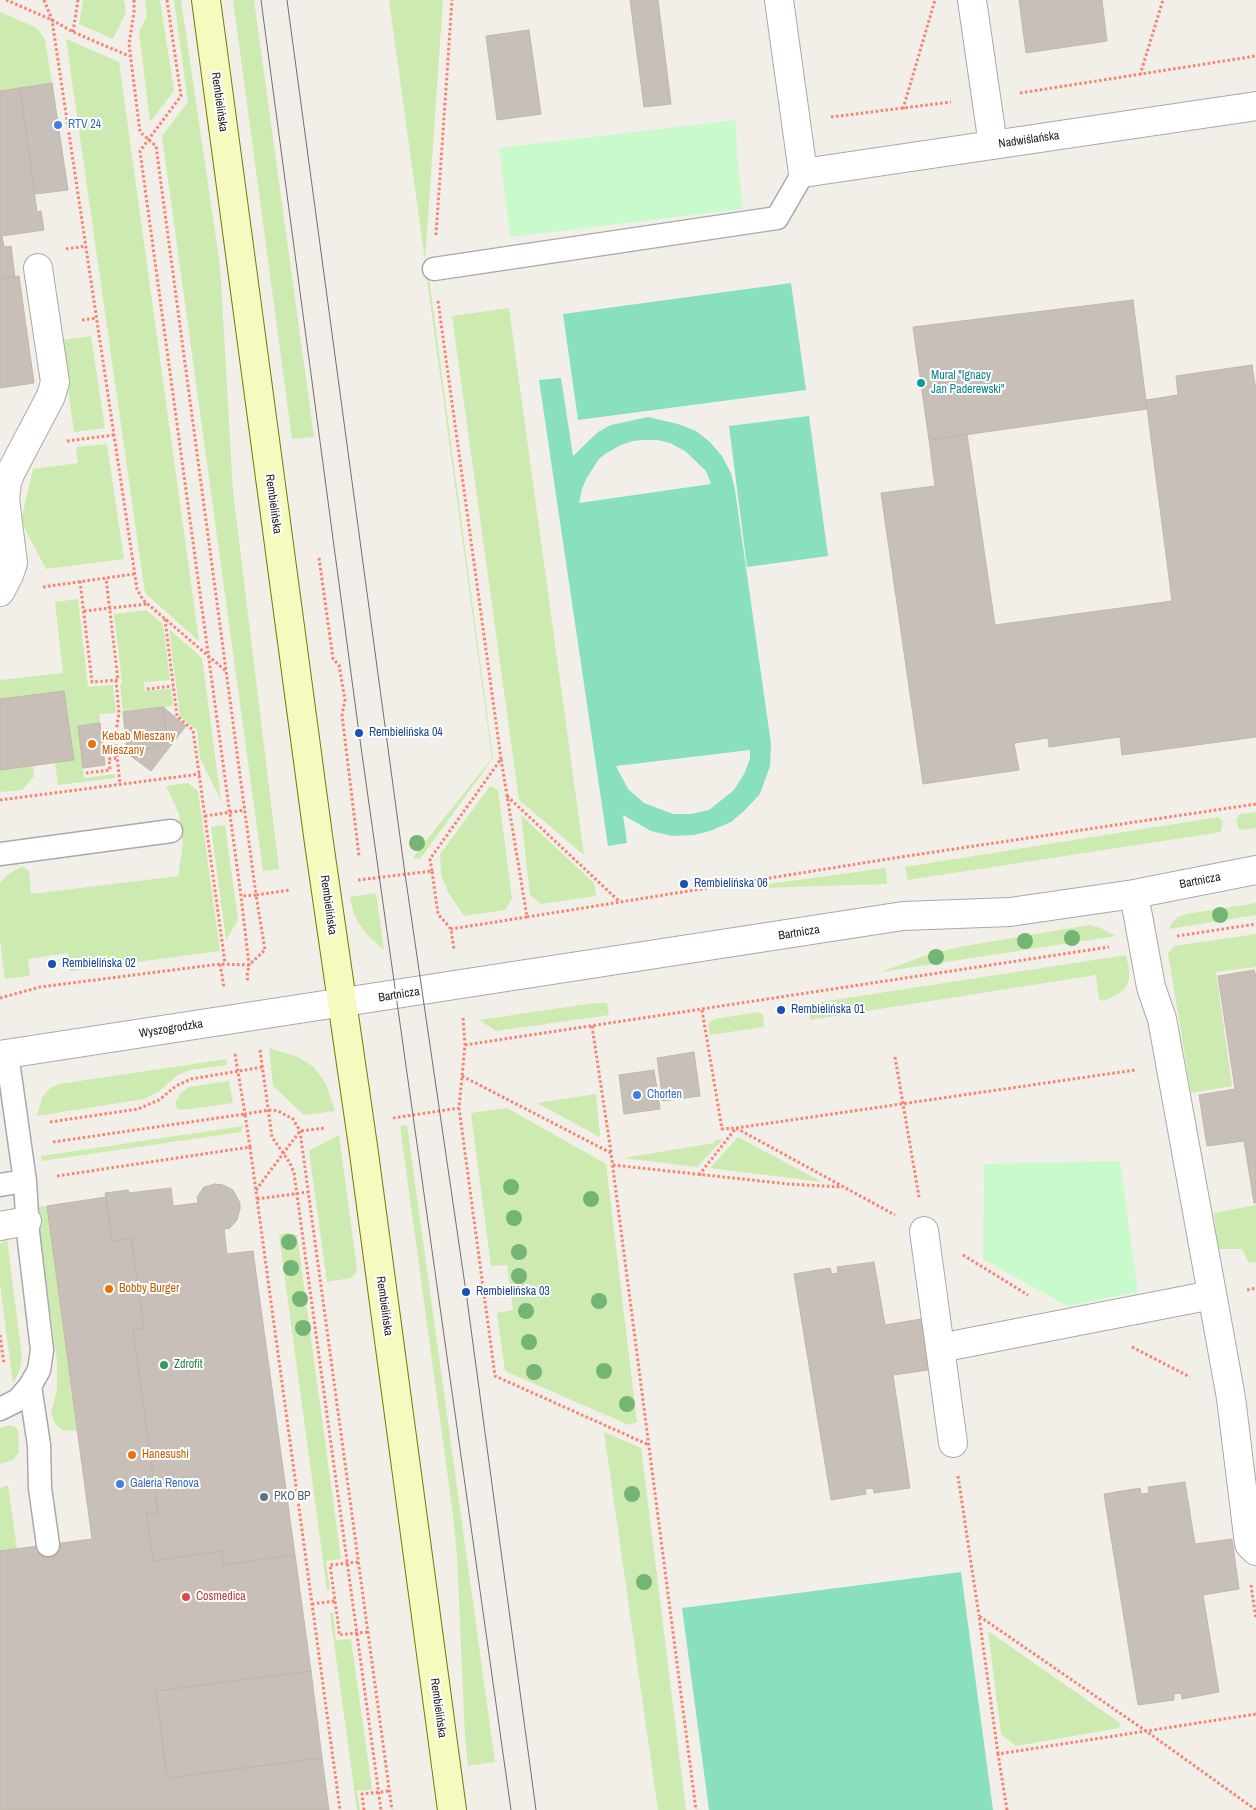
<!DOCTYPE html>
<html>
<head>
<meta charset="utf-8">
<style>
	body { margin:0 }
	canvas { display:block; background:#f2efe9 }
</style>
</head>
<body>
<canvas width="1256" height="1810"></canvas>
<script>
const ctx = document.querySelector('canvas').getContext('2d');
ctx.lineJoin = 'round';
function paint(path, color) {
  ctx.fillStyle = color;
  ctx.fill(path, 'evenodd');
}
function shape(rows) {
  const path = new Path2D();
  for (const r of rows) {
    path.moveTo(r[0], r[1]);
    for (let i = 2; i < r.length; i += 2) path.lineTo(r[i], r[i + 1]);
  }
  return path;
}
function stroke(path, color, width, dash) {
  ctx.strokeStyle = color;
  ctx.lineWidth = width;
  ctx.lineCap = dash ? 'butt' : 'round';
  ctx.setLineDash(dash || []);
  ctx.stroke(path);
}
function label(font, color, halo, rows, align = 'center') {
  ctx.font = font + ' "Archivo Narrow",sans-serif';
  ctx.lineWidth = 4;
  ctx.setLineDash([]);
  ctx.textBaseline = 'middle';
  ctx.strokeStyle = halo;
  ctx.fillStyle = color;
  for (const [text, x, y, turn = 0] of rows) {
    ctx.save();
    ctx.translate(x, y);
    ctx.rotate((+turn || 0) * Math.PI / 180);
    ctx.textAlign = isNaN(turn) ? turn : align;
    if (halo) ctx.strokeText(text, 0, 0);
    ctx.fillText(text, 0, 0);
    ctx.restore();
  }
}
const grass = shape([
	[83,0,124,0,126,12,113,39,79,24],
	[145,0,160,0,174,91,150,122,139,32,147,16],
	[174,0,181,0,220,265,233,491,279,869,263,871,162,136,188,102],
	[233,0,254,0,314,437,292,439],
	[389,0,443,0,425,261],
	[0,12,35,27,40,32,45,40,52,83,0,91],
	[66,39,119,62,199,641,145,593],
	[429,278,493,758,421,858,414,859,414,856,492,758,427,279],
	[509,308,584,855,519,800,452,316],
	[91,336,105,428,74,432,61,340],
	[107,444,124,559,46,569,21,521,33,469,78,463,76,447],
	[78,599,88,687,113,685,116,713,99,714,100,723,78,726,84,778,115,774,115,778,58,785,55,763,74,760,64,691,0,699,0,680,63,673,55,602],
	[146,610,163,624,170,680,144,682,145,691,171,689,173,706,123,712,120,684,122,683,114,614],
	[169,629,202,658,221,801,200,758,197,730,180,716],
	[33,765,34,776,22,790,0,792,0,770],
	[188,783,198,791,220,951,70,971,68,953,28,959,30,976,5,979,0,940,0,883,6,876,15,870,22,867,25,868,29,871,31,894,178,876,183,845,179,814,166,786],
	[490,786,498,790,512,899,505,910,464,916,448,892,441,874,440,854],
	[1256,812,1256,828,1239,830,1236,820,1240,814],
	[521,815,594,883,596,896,541,904,530,895],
	[1218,817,1223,822,1221,832,908,880,905,867],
	[225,825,238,920,226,940,211,827],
	[886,868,887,884,762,888,761,885],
	[376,893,384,950,370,938,359,924,354,914,350,897],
	[1256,903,1256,915,1169,929,1171,924,1178,917,1186,914],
	[1089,925,1101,928,1116,936,881,972,926,955,959,947],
	[1256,934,1256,967,1216,972,1232,1086,1191,1093,1168,953,1174,946],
	[1126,955,1129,969,1129,978,1126,987,1121,992,1109,999,1103,1001,1099,999,1096,975,810,1020,808,1004],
	[594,1003,607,1003,609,1015,496,1031,479,1020],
	[758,1012,763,1015,764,1027,710,1035,708,1026,711,1021,715,1019],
	[269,1048,298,1057,314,1067,326,1084,335,1111,304,1115,273,1086],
	[227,1059,227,1065,190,1070,178,1075,158,1092,144,1099,37,1116,42,1098,49,1089,59,1084],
	[229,1081,233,1103,183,1110,178,1109,176,1106,176,1101,180,1094,189,1087],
	[596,1094,600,1137,537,1103],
	[507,1108,606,1164,637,1422,629,1425,505,1371,497,1313,513,1310,507,1265,491,1266,471,1113],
	[407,1125,495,1762,468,1766,465,1737,457,1556,453,1515,400,1126],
	[243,1126,241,1132,42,1161,41,1156],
	[339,1135,357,1269,355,1274,350,1278,327,1282,309,1151],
	[738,1137,822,1182,710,1168],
	[723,1139,697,1167,623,1158,714,1143,714,1141],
	[1256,1205,1256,1262,1249,1263,1242,1249,1218,1249,1214,1213],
	[47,1206,78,1431,62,1430,56,1425,51,1414,57,1389,57,1361,36,1207],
	[287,1233,297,1235,341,1559,326,1561,330,1590,327,1590,279,1235],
	[7,1239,22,1357,20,1369,13,1384,0,1284,0,1244],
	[10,1425,15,1427,18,1430,19,1452,13,1460,0,1464,0,1428],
	[604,1432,641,1448,686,1810,658,1810],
	[8,1485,17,1549,0,1551,0,1488],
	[330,1613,333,1613,336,1640,351,1639,372,1789,357,1791,360,1810,357,1810],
	[988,1631,1120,1723,1119,1728,1016,1746,1001,1734]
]);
const park = shape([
	[736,120,737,157,743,209,510,237,499,148],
	[1120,1161,1138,1292,1067,1306,983,1259,984,1164]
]);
const pitch = shape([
	[791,283,806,390,578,420,563,314],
	[561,378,573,456,598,432,611,425,648,417,678,424,696,431,710,442,722,456,731,473,735,490,771,744,770,766,760,794,744,811,731,822,710,831,694,835,672,836,651,831,623,815,627,843,608,846,539,380],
	[643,440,657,440,670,443,685,451,706,471,711,484,579,503,582,489,586,479,599,459,605,454,621,445,633,441],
	[750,750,750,759,744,774,734,790,709,810,691,814,673,814,644,803,628,789,616,766],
	[809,416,828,556,747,567,729,426],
	[961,1572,993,1810,709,1810,682,1608]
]);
const building = shape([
	[630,0,658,0,671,104,644,107,630,0],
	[1019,0,1102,0,1107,41,1026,53,1019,0],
	[529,30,541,114,497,120,486,36,529,30],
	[52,83,68,190,35,194,20,88,52,83],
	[20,88,37,212,41,211,44,230,2,236,4,247,11,246,15,277,0,279,0,91,20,88],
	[19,276,34,383,0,388,0,279,19,276],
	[1133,300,1147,409,929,440,913,327,1133,300],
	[1252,365,1256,391,1256,737,1122,755,1120,737,1049,747,1048,738,1014,743,1019,770,923,784,881,493,935,486,929,440,967,434,995,625,1172,601,1146,400,1178,395,1176,376,1252,365],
	[64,691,74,760,0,770,0,699,64,691],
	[163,707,166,733,164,736,167,738,163,743,159,747,156,745,154,748,127,752,123,712,163,707],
	[163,707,186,726,151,771,128,754,127,752,154,748,156,745,159,747,163,743,167,738,164,736,166,733,163,707],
	[100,723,105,765,83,768,78,726,100,723],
	[1254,970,1256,976,1256,1203,1254,1203,1244,1141,1207,1146,1199,1095,1235,1089,1218,976,1254,970],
	[694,1052,700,1096,663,1101,657,1058,694,1052],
	[654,1070,660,1109,624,1114,619,1075,654,1070],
	[215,1184,223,1185,233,1190,240,1203,240,1209,237,1220,230,1228,224,1229,227,1254,253,1251,295,1555,223,1565,222,1551,153,1561,146,1513,158,1512,133,1330,144,1328,131,1238,112,1241,105,1193,128,1190,129,1193,171,1188,173,1206,198,1203,197,1197,204,1187,215,1184],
	[106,1197,112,1241,131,1238,144,1328,133,1330,158,1512,146,1513,153,1561,222,1551,223,1565,295,1555,311,1671,156,1691,167,1778,322,1758,329,1810,0,1810,0,1551,92,1539,47,1206,106,1197],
	[874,1262,885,1325,921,1319,929,1370,893,1375,910,1488,874,1493,873,1488,865,1489,866,1494,831,1500,794,1274,830,1268,832,1274,838,1273,837,1267,874,1262],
	[1185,1482,1195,1544,1232,1539,1239,1589,1203,1595,1219,1692,1182,1699,1181,1693,1174,1694,1174,1700,1138,1705,1104,1494,1140,1488,1141,1494,1149,1493,1148,1487,1185,1482],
	[311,1671,322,1758,167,1778,156,1691,311,1671]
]);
const path = shape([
	[6,0,52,20,73,32,129,56],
	[44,0,52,20,137,589,143,600,226,671],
	[134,0,134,12,129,44,140,132,156,146,256,895,241,896],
	[167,0,181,96,140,151,241,896,249,965,247,976,248,982],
	[73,32,78,0],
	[1140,75,1163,0],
	[1020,93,1256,56],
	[903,109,935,0],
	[831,117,951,102],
	[436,235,452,0],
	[66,249,86,246],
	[438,301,501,759],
	[82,320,97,318],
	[67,441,114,435],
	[319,558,333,659,339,665,345,700,342,715,359,856],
	[80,581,92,682,118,680,106,578],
	[43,587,134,574],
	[84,611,147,604],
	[165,619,177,716,193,730,225,963],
	[116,680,119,713,115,737,120,784],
	[147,689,173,686],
	[86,773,110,770,109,759,117,758],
	[507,796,620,902],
	[0,800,200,774],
	[205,816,245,810],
	[432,871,430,859,501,759,527,917,451,929],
	[358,880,432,871,438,914,451,929,454,950],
	[527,917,894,858,1256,804],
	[1177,936,1256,924],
	[220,964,224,987],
	[0,998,40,987,220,964,249,965,265,950,256,895,290,890],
	[702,1010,722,1129,736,1128,895,1215],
	[463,1018,465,1045,459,1108,495,1376,649,1445],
	[592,1026,611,1152],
	[465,1045,1109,947],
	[260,1050,272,1137,290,1163,294,1173,381,1810],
	[235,1054,245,1114,269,1110,278,1111,293,1119,300,1131,392,1810],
	[895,1057,919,1197],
	[462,1076,611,1153,696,1810],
	[393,1118,459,1108],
	[50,1122,138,1109,159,1100,176,1086,191,1079,263,1067],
	[53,1142,245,1114,250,1147,57,1176],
	[250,1147,340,1810],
	[613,1165,788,1184,841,1187],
	[699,1175,736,1128,1135,1070],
	[256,1190,300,1131,325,1128],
	[257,1199,308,1192],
	[963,1255,1028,1295],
	[1247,1290,1256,1288],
	[0,1335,4,1364],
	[1132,1347,1190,1377],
	[958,1476,979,1616],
	[358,1562,330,1565,339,1630,339,1635,368,1632],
	[1251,1585,1256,1619],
	[312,1604,335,1601],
	[998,1754,979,1616,1146,1731,1256,1810],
	[364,1810,362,1794,389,1791],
	[1007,1810,998,1754,1256,1714]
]);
const lane = shape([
	[434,269,777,218,803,173],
	[0,854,171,831],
	[0,1185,25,1181],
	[30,1386,39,1445,40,1488,48,1545],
	[0,1409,18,1400,30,1386,39,1370,42,1350,28,1232,25,1181,7,1054]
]);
const street = shape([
	[779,0,803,173,1256,106],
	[972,0,993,145],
	[0,592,9,575,13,563,5,499,7,482,11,472,51,396,55,382,38,268],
	[1134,894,1151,987,1162,1019,1231,1398,1249,1544,1256,1551],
	[0,1055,903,916,1010,912,1134,894,1256,870],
	[0,1226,27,1221],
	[924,1231,953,1443],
	[940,1348,1212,1295]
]);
const secondary = shape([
	[206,0,319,843,363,1146,452,1810]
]);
const tram = shape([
	[261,0,359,733,511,1810],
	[287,0,405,874,466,1292,536,1810]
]);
const trees = [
	[417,843],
	[1220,915],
	[1072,938],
	[1025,941],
	[936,957],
	[511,1187],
	[591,1199],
	[514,1218],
	[289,1242],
	[519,1252],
	[291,1268],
	[519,1276],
	[300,1299],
	[599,1301],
	[526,1311],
	[303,1328],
	[529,1342],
	[604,1371],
	[534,1372],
	[627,1404],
	[632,1494],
	[644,1582]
];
const markers = [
	[58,125,5,"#3f7fe0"],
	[921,383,5,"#0f9aa8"],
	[359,733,5,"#1a4fb4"],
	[92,744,5,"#e8710a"],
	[684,884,5,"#1a4fb4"],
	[52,964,5,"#1a4fb4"],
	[781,1010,5,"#1a4fb4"],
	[637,1095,5,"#3f7fe0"],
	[109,1289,5,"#e8710a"],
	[466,1292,5,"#1a4fb4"],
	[164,1365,5,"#2e9e5b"],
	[132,1455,5,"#e8710a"],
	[120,1484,5,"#3f7fe0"],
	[264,1497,5,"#5c6f8a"],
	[186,1597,5,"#e0444e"]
];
const streetNames = [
	["Rembielińska",219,102,82],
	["Nadwiślańska",1029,140,-8],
	["Rembielińska",273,504,82],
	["Bartnicza",1200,881,-11],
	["Rembielińska",328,905,82],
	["Bartnicza",799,933,-9],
	["Bartnicza",399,995,-9],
	["Wyszogrodzka",171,1029,-9],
	["Rembielińska",384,1306,82],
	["Rembielińska",438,1708,82]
];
const shopNames = [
	["RTV 24",68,125],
	["Chorten",647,1095],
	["Galeria Renova",130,1484]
];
const cultureNames = [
	["Mural \"Ignacy",931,376],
	["Jan Paderewski\"",931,390]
];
const transitNames = [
	["Rembielińska 04",369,733],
	["Rembielińska 06",694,884],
	["Rembielińska 02",62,964],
	["Rembielińska 01",791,1010],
	["Rembielińska 03",476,1292]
];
const foodNames = [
	["Kebab Mieszany",102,737],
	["Mieszany",102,751],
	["Bobby Burger",119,1289],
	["Hanesushi",142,1455]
];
const leisureNames = [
	["Zdrofit",174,1365]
];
const serviceNames = [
	["PKO BP",274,1497]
];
const healthNames = [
	["Cosmedica",196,1597]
];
paint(grass, '#cdebb0');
paint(park, '#c8facc');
paint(pitch, '#88e0be');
paint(building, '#c7bfb8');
stroke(building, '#c4b6ab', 1);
stroke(lane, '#a9a9a9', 25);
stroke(street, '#a9a9a9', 30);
stroke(secondary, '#707d05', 30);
stroke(path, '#fa8072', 3, [2.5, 2.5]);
stroke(lane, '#fff', 22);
stroke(street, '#fff', 28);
stroke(secondary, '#f7fabf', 28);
stroke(tram, '#707070', 1);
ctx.fillStyle = '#74b475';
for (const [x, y] of trees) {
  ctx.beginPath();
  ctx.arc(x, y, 8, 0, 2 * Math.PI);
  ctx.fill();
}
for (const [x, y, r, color] of markers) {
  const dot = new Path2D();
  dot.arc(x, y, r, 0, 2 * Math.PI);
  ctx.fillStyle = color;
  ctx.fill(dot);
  stroke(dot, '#fff', 2);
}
label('12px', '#222', '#fff', streetNames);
label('12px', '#366cbe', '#fff', shopNames, 'left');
label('12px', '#0d838f', '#fff', cultureNames, 'left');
label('12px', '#164399', '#fff', transitNames, 'left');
label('12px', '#c56008', '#fff', foodNames, 'left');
label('12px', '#27864d', '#fff', leisureNames, 'left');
label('12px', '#4e5e75', '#fff', serviceNames, 'left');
label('12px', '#be3a42', '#fff', healthNames, 'left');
</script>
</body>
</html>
